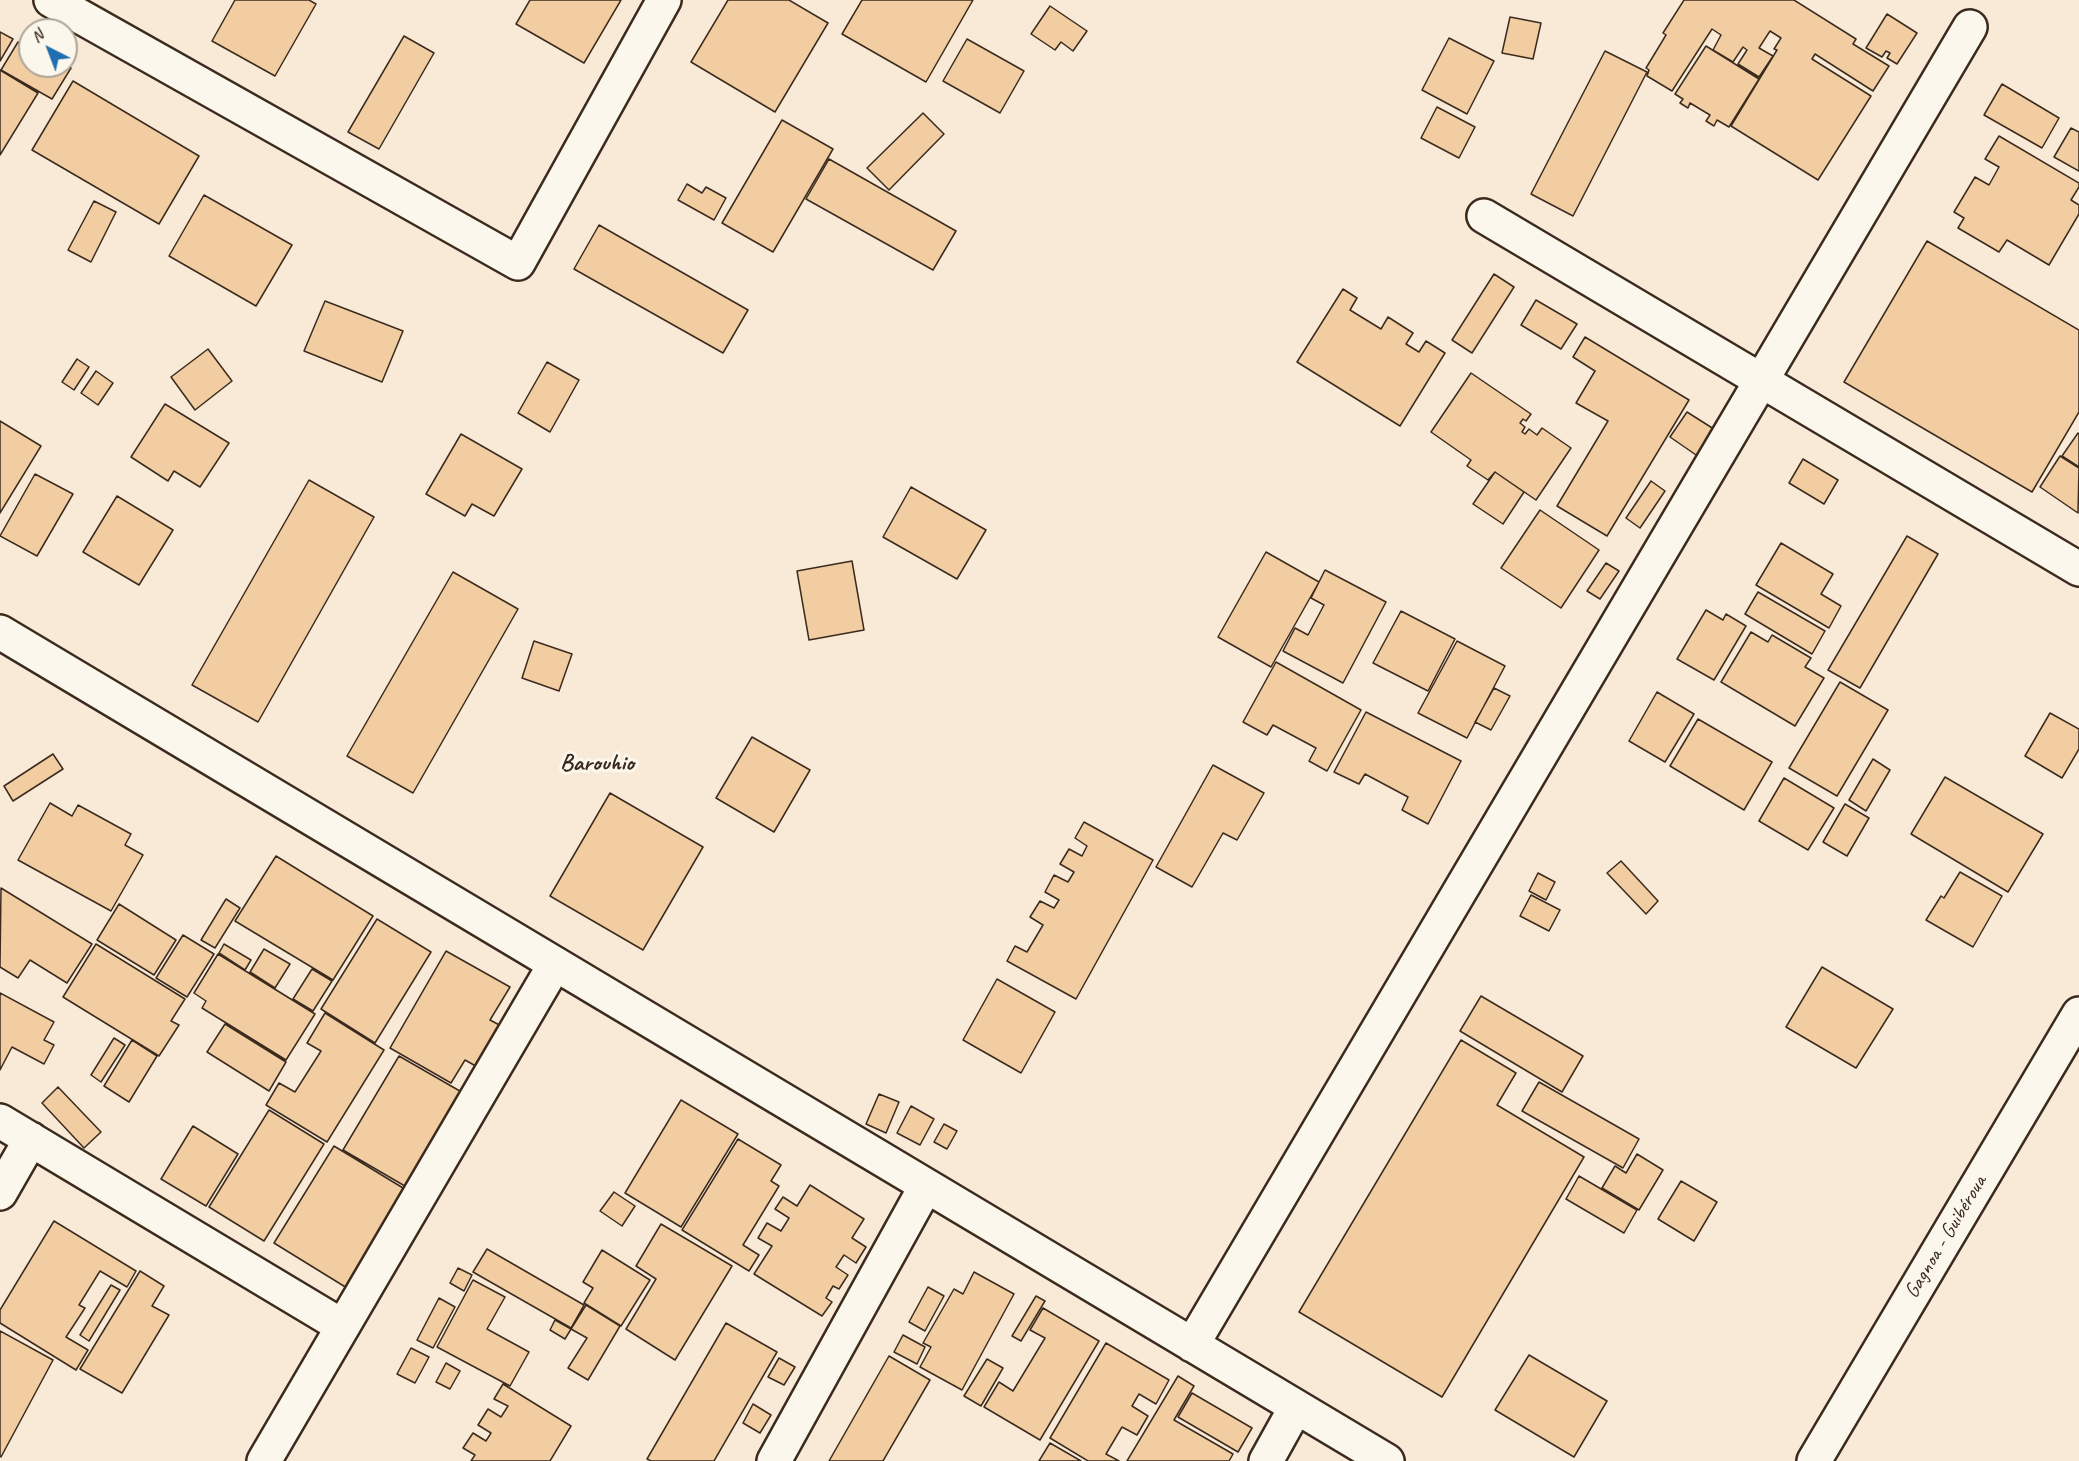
<!DOCTYPE html>
<html>
<head>
<meta charset="utf-8">
<style>
	body { margin:0 }
	#map { position:relative; width:2079px; height:1461px; overflow:hidden; background:#f8ead6; font-family:Caveat,sans-serif }
	canvas { display:block }
	.north { position:absolute; left:18px; top:18px; width:60px; height:60px; box-sizing:border-box; background:#fbf7ec; border:2px solid #aea59a; border-radius:50%; rotate:318deg; font-size:16px; font-weight:700; line-height:24px; text-align:center; color:#3b2a1e }
	.north::after { content:''; display:block; margin:auto; width:21px; height:27px; background:#1f6fb2; clip-path:polygon(50% 0,100% 100%,50% 72%,0 100%) }
</style>
</head>
<body>
<div id="map">
<canvas width="2079" height="1461"></canvas>
<div class="north">N</div>
</div>
<script>
const ctx = document.querySelector('canvas').getContext('2d');
ctx.lineJoin = 'round';
function paint(path, color) {
  ctx.fillStyle = color;
  ctx.fill(path, 'evenodd');
}
function shape(rows) {
  const path = new Path2D();
  for (const r of rows) {
    path.moveTo(r[0], r[1]);
    for (let i = 2; i < r.length; i += 2) path.lineTo(r[i], r[i + 1]);
  }
  return path;
}
function stroke(path, color, width, dash) {
  ctx.strokeStyle = color;
  ctx.lineWidth = width;
  ctx.lineCap = dash ? 'butt' : 'round';
  ctx.setLineDash(dash || []);
  ctx.stroke(path);
}
function label(font, color, halo, rows, align = 'center') {
  ctx.font = font + ' Caveat,sans-serif';
  ctx.lineWidth = 6;
  ctx.setLineDash([]);
  ctx.textBaseline = 'middle';
  ctx.strokeStyle = halo;
  ctx.fillStyle = color;
  for (const [text, x, y, turn = 0] of rows) {
    ctx.save();
    ctx.translate(x, y);
    ctx.rotate((+turn || 0) * Math.PI / 180);
    ctx.textAlign = isNaN(turn) ? turn : align;
    if (halo) ctx.strokeText(text, 0, 0);
    ctx.fillText(text, 0, 0);
    ctx.restore();
  }
}
const building = shape([
	[235,0,309,0,316,4,275,76,212,41,235,0],
	[530,0,621,0,584,63,516,24,530,0],
	[728,0,789,0,828,23,775,112,691,62,728,0],
	[862,0,973,0,926,82,842,34,862,0],
	[1684,0,1794,0,1856,39,1853,44,1889,66,1873,91,1815,54,1812,59,1871,96,1818,180,1731,126,1777,50,1774,49,1781,38,1770,31,1759,48,1773,56,1759,77,1738,64,1747,50,1743,47,1733,62,1713,50,1721,35,1712,29,1672,91,1647,76,1649,70,1646,68,1666,35,1663,33,1684,0],
	[1050,6,1087,31,1073,51,1061,42,1055,50,1031,34,1050,6],
	[1887,14,1917,33,1897,64,1887,58,1890,53,1886,51,1882,57,1866,48,1887,14],
	[1510,17,1541,23,1533,59,1502,53,1510,17],
	[0,32,13,39,0,61,0,32],
	[404,36,434,53,379,149,348,132,404,36],
	[1449,38,1494,61,1467,114,1422,90,1449,38],
	[967,39,1024,71,1000,113,943,81,967,39],
	[18,42,28,48,24,55,30,59,30,66,43,66,48,69,49,66,66,65,71,68,52,99,1,70,18,42],
	[1706,46,1759,79,1729,127,1717,120,1714,126,1706,121,1710,115,1690,103,1688,108,1680,103,1683,99,1675,94,1706,46],
	[1605,51,1647,72,1573,216,1531,194,1605,51],
	[0,70,38,93,0,155,0,70],
	[73,81,199,156,159,224,32,150,73,81],
	[2002,84,2059,118,2042,148,1984,115,2002,84],
	[1437,107,1475,127,1459,158,1421,138,1437,107],
	[923,113,944,134,889,190,867,168,923,113],
	[782,120,833,149,773,252,722,223,782,120],
	[2071,128,2079,132,2079,171,2054,157,2071,128],
	[1999,136,2079,183,2079,187,2071,200,2079,205,2079,214,2049,265,2007,240,1999,252,1958,228,1964,218,1954,212,1975,177,1989,185,1999,167,1985,159,1999,136],
	[829,159,956,231,933,270,806,199,829,159],
	[687,184,702,193,706,187,726,198,714,220,678,200,687,184],
	[204,195,292,245,256,306,169,256,204,195],
	[94,201,116,212,91,262,68,250,94,201],
	[599,225,748,310,723,353,574,269,599,225],
	[1927,241,2079,330,2079,412,2032,492,1844,382,1927,241],
	[1494,274,1514,287,1472,353,1452,340,1494,274],
	[1343,289,1357,298,1350,310,1381,329,1388,317,1413,333,1406,344,1419,352,1426,341,1445,353,1400,426,1297,362,1343,289],
	[1536,300,1577,324,1561,349,1521,325,1536,300],
	[325,301,403,331,382,382,304,351,325,301],
	[1585,337,1689,400,1607,536,1557,506,1608,421,1576,403,1595,371,1573,357,1585,337],
	[208,349,232,381,195,410,171,377,208,349],
	[77,359,89,367,74,390,62,382,77,359],
	[547,362,579,380,550,432,518,413,547,362],
	[96,371,113,383,98,405,81,393,96,371],
	[1471,373,1531,414,1526,421,1523,419,1520,423,1525,427,1522,432,1525,434,1529,429,1537,435,1542,428,1571,448,1536,500,1495,472,1488,480,1467,466,1471,460,1431,432,1471,373],
	[165,404,229,443,200,487,174,471,168,481,131,457,165,404],
	[1687,412,1717,431,1699,457,1670,437,1687,412],
	[0,421,41,446,0,513,0,421],
	[2078,433,2079,434,2079,467,2062,456,2078,433],
	[461,434,522,469,494,516,472,504,465,516,426,494,461,434],
	[2060,456,2079,468,2078,513,2040,487,2060,456],
	[1803,459,1838,480,1824,504,1789,483,1803,459],
	[1495,472,1524,492,1503,524,1473,504,1495,472],
	[35,474,73,494,37,556,0,536,35,474],
	[309,480,374,517,258,722,192,685,309,480],
	[1651,481,1665,491,1640,528,1626,518,1651,481],
	[911,487,986,530,957,579,883,537,911,487],
	[117,496,173,530,139,585,83,552,117,496],
	[1540,510,1599,550,1561,608,1501,568,1540,510],
	[1907,536,1938,554,1860,688,1828,670,1907,536],
	[1781,543,1833,574,1821,594,1841,606,1829,628,1756,585,1781,543],
	[1266,552,1319,582,1271,667,1218,637,1266,552],
	[852,561,864,630,809,640,797,571,852,561],
	[1606,563,1619,571,1600,599,1587,591,1606,563],
	[1325,570,1386,602,1343,683,1283,651,1295,628,1308,635,1324,605,1311,598,1325,570],
	[453,572,518,609,413,793,347,756,453,572],
	[1758,592,1825,631,1812,654,1745,614,1758,592],
	[1706,610,1723,620,1726,614,1746,626,1714,680,1677,659,1706,610],
	[1401,611,1455,639,1428,691,1373,663,1401,611],
	[1751,632,1768,642,1772,635,1811,658,1805,667,1824,678,1795,726,1721,682,1751,632],
	[534,641,572,654,559,691,522,678,534,641],
	[1457,641,1505,666,1467,738,1418,713,1457,641],
	[1276,662,1361,710,1327,771,1309,761,1316,748,1273,725,1267,735,1243,722,1276,662],
	[1840,682,1888,710,1837,796,1789,768,1840,682],
	[1494,688,1510,696,1491,730,1475,722,1494,688],
	[1657,692,1694,714,1665,762,1629,741,1657,692],
	[1366,712,1461,761,1428,824,1402,810,1408,797,1365,774,1359,784,1334,772,1366,712],
	[2050,713,2079,729,2079,749,2062,778,2025,756,2050,713],
	[1698,719,1772,762,1744,810,1670,766,1698,719],
	[752,737,810,770,774,832,716,798,752,737],
	[53,754,63,769,13,801,4,786,53,754],
	[1873,759,1890,770,1866,811,1849,800,1873,759],
	[1213,765,1264,793,1237,840,1223,833,1192,887,1156,867,1213,765],
	[1945,777,2043,834,2008,892,1911,834,1945,777],
	[1784,778,1834,808,1808,850,1759,821,1784,778],
	[610,793,703,847,643,950,550,896,610,793],
	[50,803,72,816,78,805,131,834,125,845,143,855,111,911,18,860,50,803],
	[1845,804,1869,818,1847,856,1823,842,1845,804],
	[1084,822,1153,860,1076,999,1007,961,1015,946,1027,952,1043,925,1030,917,1040,901,1054,908,1059,900,1045,892,1054,875,1068,882,1074,872,1060,864,1069,849,1082,856,1087,846,1075,838,1084,822],
	[276,856,373,916,333,980,235,921,276,856],
	[1621,861,1658,901,1646,914,1607,873,1621,861],
	[1960,872,2002,896,1973,947,1926,920,1941,896,1944,898,1960,872],
	[1538,873,1555,882,1546,900,1529,891,1538,873],
	[1,888,92,944,67,983,30,960,18,978,0,967,1,888],
	[1531,895,1560,910,1549,931,1520,916,1531,895],
	[226,899,240,908,215,948,201,940,226,899],
	[119,904,176,940,154,975,97,940,119,904],
	[377,919,431,952,375,1043,321,1009,377,919],
	[183,935,214,954,187,997,156,978,183,935],
	[96,944,185,999,171,1021,179,1025,159,1056,63,997,96,944],
	[224,944,251,960,245,970,219,953,224,944],
	[264,949,290,964,275,988,250,972,264,949],
	[446,951,510,987,490,1020,505,1028,481,1069,465,1060,451,1083,390,1048,446,951],
	[218,954,315,1014,286,1060,202,1008,206,1001,194,993,218,954],
	[1822,967,1893,1009,1856,1068,1786,1027,1822,967],
	[312,969,332,981,313,1011,293,999,312,969],
	[997,979,1055,1012,1021,1073,963,1040,997,979],
	[0,993,54,1022,44,1040,54,1045,44,1064,12,1047,0,1070,0,993],
	[1481,996,1583,1056,1562,1092,1460,1031,1481,996],
	[325,1013,384,1050,327,1142,266,1105,279,1083,295,1092,321,1051,307,1043,325,1013],
	[225,1024,286,1062,269,1091,207,1052,225,1024],
	[114,1038,125,1045,101,1082,91,1075,114,1038],
	[132,1040,157,1056,129,1102,104,1086,132,1040],
	[1461,1040,1516,1073,1497,1105,1584,1157,1442,1397,1299,1312,1461,1040],
	[399,1056,465,1094,410,1189,343,1150,399,1056],
	[1539,1082,1639,1139,1623,1168,1522,1111,1539,1082],
	[58,1087,101,1132,84,1148,42,1103,58,1087],
	[879,1094,899,1102,886,1133,866,1124,879,1094],
	[681,1100,738,1134,681,1227,625,1193,681,1100],
	[911,1106,934,1119,920,1145,897,1133,911,1106],
	[269,1110,324,1144,264,1241,209,1207,269,1110],
	[944,1124,957,1131,947,1149,934,1142,944,1124],
	[193,1126,238,1154,206,1206,161,1179,193,1126],
	[738,1139,781,1165,771,1181,779,1186,743,1245,759,1255,749,1271,682,1230,738,1139],
	[334,1146,408,1191,347,1288,274,1243,334,1146],
	[1637,1154,1663,1170,1639,1210,1602,1188,1615,1166,1626,1173,1637,1154],
	[1579,1176,1637,1210,1624,1233,1566,1199,1579,1176],
	[1681,1181,1717,1202,1694,1241,1658,1219,1681,1181],
	[810,1185,864,1219,852,1238,866,1247,856,1263,844,1255,836,1267,848,1275,839,1289,833,1286,826,1298,832,1302,822,1316,754,1274,772,1246,758,1238,767,1223,781,1231,789,1218,775,1209,783,1197,797,1206,810,1185],
	[614,1192,635,1206,622,1226,600,1211,614,1192],
	[54,1221,136,1271,127,1287,100,1271,79,1305,85,1308,66,1337,88,1350,76,1370,0,1323,0,1310,54,1221],
	[661,1224,732,1266,675,1360,626,1329,656,1279,636,1266,661,1224],
	[487,1249,584,1305,571,1328,473,1272,487,1249],
	[602,1250,650,1280,621,1326,584,1303,593,1288,583,1282,602,1250],
	[458,1268,472,1275,464,1291,450,1283,458,1268],
	[140,1271,164,1286,152,1306,169,1315,122,1393,80,1369,140,1271],
	[974,1272,1014,1294,962,1390,920,1367,931,1347,923,1343,954,1289,963,1294,974,1272],
	[473,1280,505,1297,487,1329,529,1352,510,1386,437,1347,473,1280],
	[111,1285,120,1290,89,1341,80,1335,111,1285],
	[928,1287,944,1296,925,1331,909,1322,928,1287],
	[1036,1296,1045,1301,1021,1341,1012,1336,1036,1296],
	[439,1298,455,1307,433,1348,417,1340,439,1298],
	[586,1305,620,1326,588,1380,568,1368,587,1338,571,1329,586,1305],
	[1043,1308,1099,1341,1040,1440,984,1407,999,1382,1013,1391,1045,1338,1030,1330,1043,1308],
	[555,1320,571,1329,565,1339,550,1330,555,1320],
	[726,1323,777,1352,714,1461,651,1461,647,1459,726,1323],
	[0,1331,53,1360,1,1457,0,1456,0,1331],
	[903,1335,925,1347,917,1364,894,1352,903,1335],
	[1106,1343,1169,1380,1156,1404,1139,1394,1132,1406,1148,1416,1137,1435,1122,1427,1106,1454,1119,1461,1088,1461,1050,1438,1106,1343],
	[411,1348,429,1357,415,1383,397,1374,411,1348],
	[1529,1355,1607,1401,1574,1457,1495,1410,1529,1355],
	[889,1356,930,1380,883,1461,829,1461,889,1356],
	[779,1358,795,1367,784,1385,768,1377,779,1358],
	[987,1359,1003,1368,981,1406,964,1396,987,1359],
	[446,1363,460,1371,450,1389,436,1382,446,1363],
	[1178,1376,1194,1386,1174,1420,1233,1454,1229,1461,1127,1461,1178,1376],
	[503,1384,571,1426,550,1461,471,1461,475,1455,463,1448,473,1433,486,1441,491,1433,478,1425,488,1409,501,1417,508,1406,494,1399,503,1384],
	[1192,1393,1252,1428,1238,1452,1178,1417,1192,1393],
	[753,1404,771,1415,760,1433,743,1423,753,1404],
	[1050,1443,1081,1461,1039,1461,1050,1443]
]);
const minor = shape([
	[51,0,518,263,664,0],
	[1484,216,2079,569],
	[0,632,1387,1461],
	[0,1121,342,1326],
	[0,1193,31,1139],
	[1192,1345,1970,27],
	[264,1461,555,964],
	[774,1461,926,1186],
	[1266,1461,1296,1407]
]);
const major = shape([
	[1814,1461,2079,1014]
]);
const streetNames = [
	["Gagnoa - Guibéroua",1946,1237,-59]
];
const quarterNames = [
	["Barouhio",597,764]
];
paint(building, '#f1cda1');
stroke(building, '#3b2a1e', 1.5);
stroke(minor, '#3b2a1e', 38);
stroke(major, '#3b2a1e', 38);
stroke(minor, '#fbf7ec', 33);
stroke(major, '#fbf7ec', 33);
label('21px', '#3b2a1e', '#fbf7ec', streetNames);
label('bold 24px', '#3b2a1e', '#fbf7ec', quarterNames);
</script>
</body>
</html>
